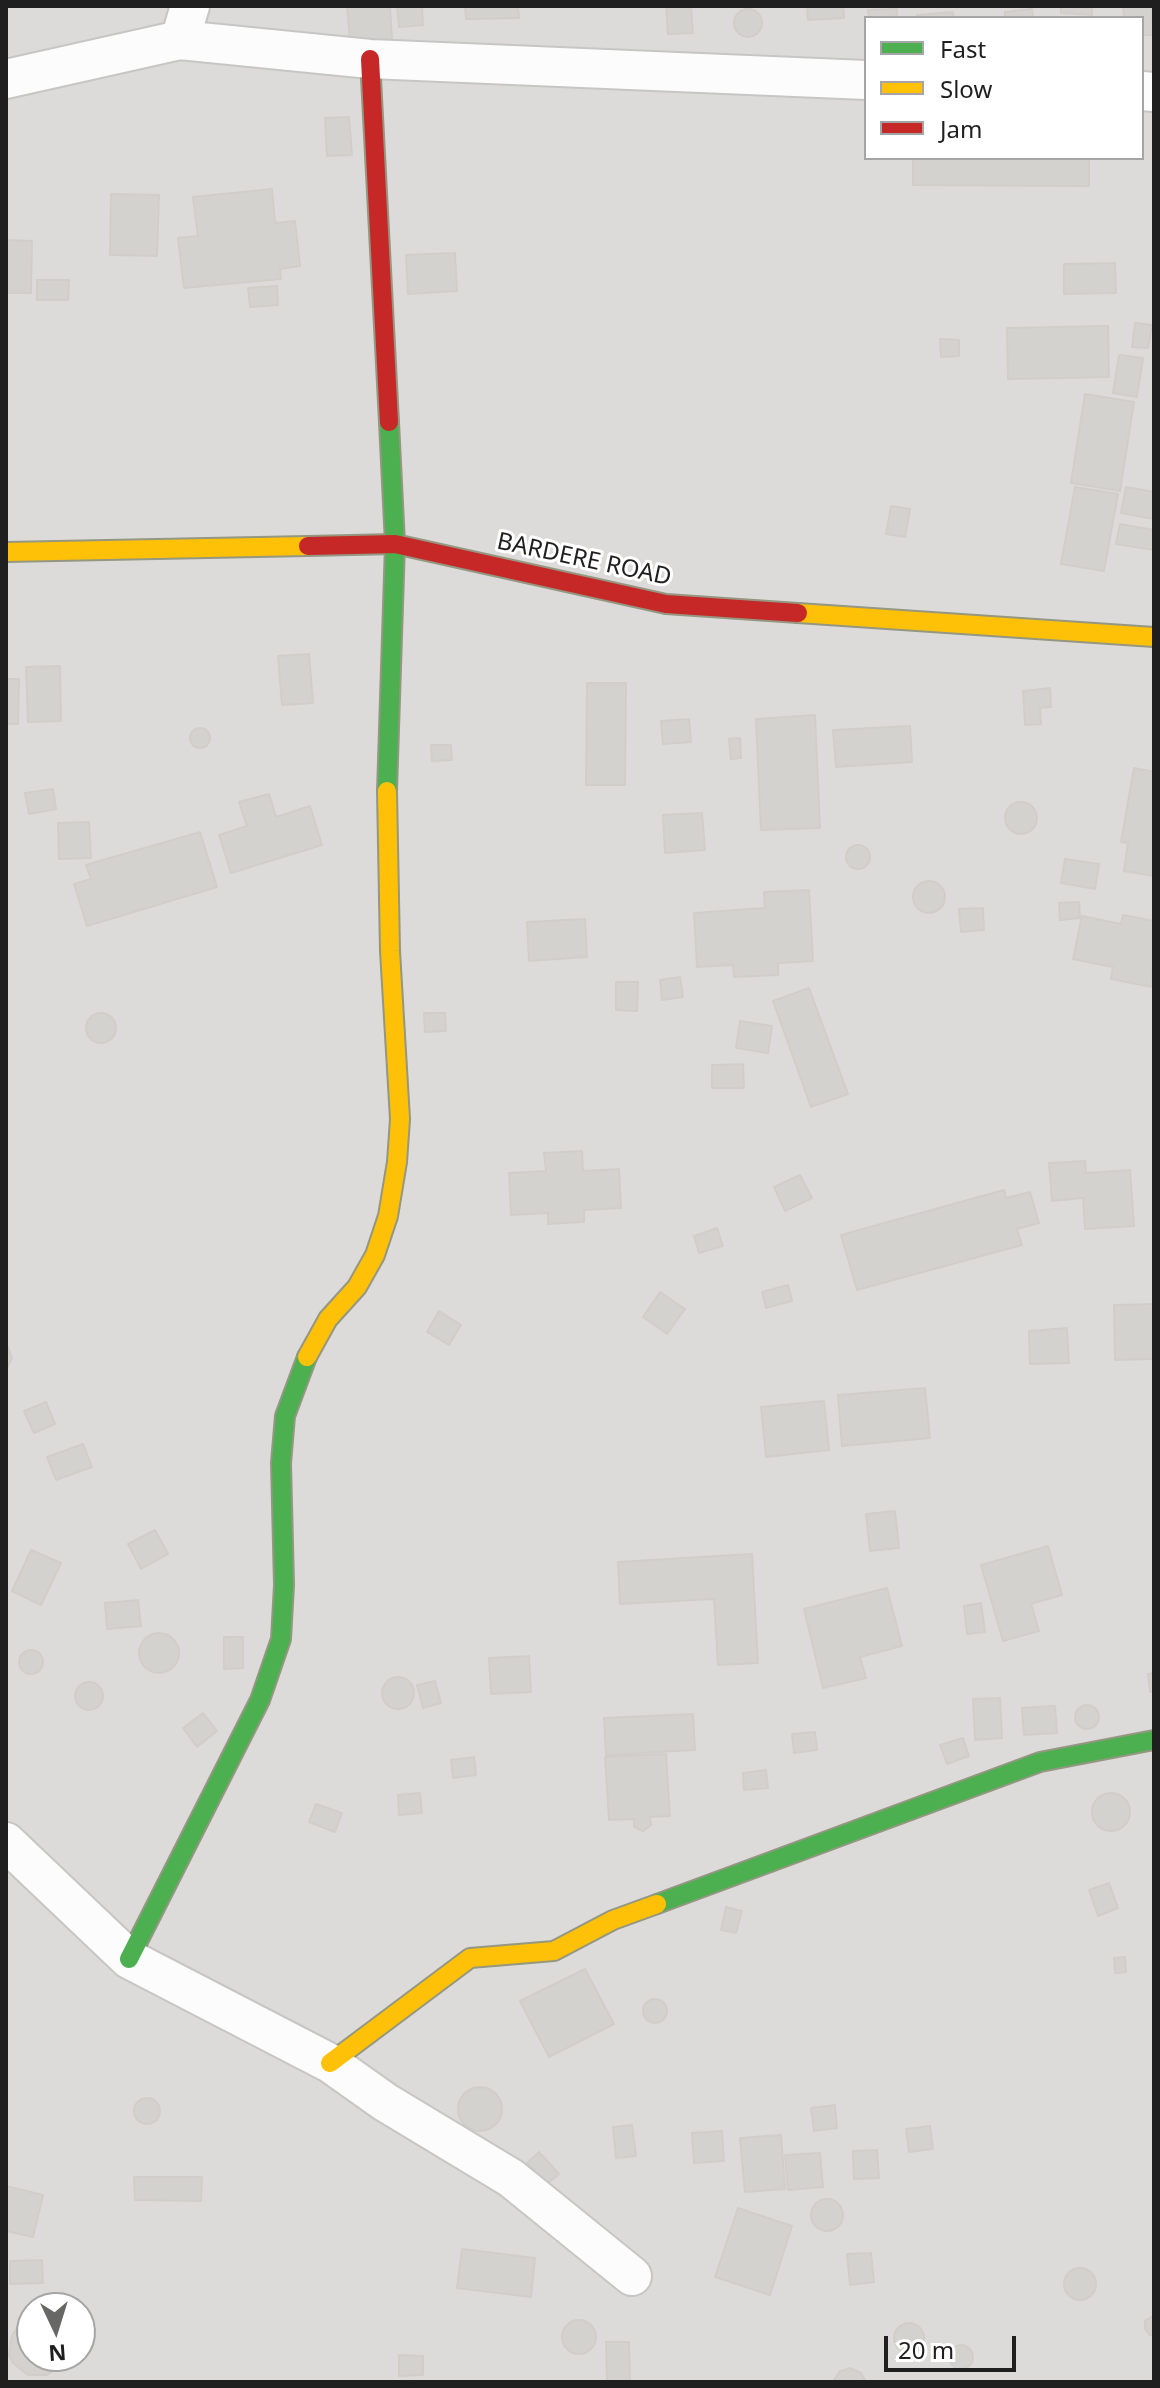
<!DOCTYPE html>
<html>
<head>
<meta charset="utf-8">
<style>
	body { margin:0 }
	#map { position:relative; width:1160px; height:2388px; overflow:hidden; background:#eeece8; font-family:"Noto Sans",sans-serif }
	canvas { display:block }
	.frame { position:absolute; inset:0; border:8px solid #1f1f1f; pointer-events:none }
	.legend { position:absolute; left:864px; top:16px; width:280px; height:144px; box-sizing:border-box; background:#fff; border:2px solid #a5a5a5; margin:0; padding:10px 14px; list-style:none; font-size:24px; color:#1f1f1f }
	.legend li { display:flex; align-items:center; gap:16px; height:40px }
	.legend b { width:40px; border:2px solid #a5a5a5 }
	.north { position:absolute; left:16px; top:2292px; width:80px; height:80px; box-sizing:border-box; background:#fff; border:2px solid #a5a5a5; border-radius:50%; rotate:176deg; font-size:22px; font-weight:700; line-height:32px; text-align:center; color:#1f1f1f }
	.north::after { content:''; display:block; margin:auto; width:28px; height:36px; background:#676765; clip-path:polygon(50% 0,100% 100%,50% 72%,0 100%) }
	.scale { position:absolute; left:884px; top:2336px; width:132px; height:36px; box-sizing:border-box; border:4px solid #1f1f1f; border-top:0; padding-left:10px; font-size:24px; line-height:28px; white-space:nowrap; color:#1f1f1f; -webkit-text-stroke:6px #fff; paint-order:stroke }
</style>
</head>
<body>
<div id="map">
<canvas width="1160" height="2388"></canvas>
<div class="frame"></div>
<ul class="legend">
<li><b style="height:10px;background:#4caf50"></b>Fast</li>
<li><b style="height:10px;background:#ffc107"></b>Slow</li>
<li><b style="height:10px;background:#c62828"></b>Jam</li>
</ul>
<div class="north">N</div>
<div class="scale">20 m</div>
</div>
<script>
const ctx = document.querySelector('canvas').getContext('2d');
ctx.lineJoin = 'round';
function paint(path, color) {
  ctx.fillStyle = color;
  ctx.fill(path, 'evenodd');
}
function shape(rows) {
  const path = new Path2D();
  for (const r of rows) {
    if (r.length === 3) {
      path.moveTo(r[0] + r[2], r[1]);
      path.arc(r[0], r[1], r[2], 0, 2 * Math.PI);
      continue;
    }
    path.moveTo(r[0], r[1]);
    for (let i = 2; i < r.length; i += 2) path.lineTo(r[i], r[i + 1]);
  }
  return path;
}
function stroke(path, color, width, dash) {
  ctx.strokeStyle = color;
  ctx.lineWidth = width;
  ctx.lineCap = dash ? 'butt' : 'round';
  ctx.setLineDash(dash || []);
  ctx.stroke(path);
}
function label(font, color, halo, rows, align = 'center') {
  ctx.font = font + ' "Noto Sans",sans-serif';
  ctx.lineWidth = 6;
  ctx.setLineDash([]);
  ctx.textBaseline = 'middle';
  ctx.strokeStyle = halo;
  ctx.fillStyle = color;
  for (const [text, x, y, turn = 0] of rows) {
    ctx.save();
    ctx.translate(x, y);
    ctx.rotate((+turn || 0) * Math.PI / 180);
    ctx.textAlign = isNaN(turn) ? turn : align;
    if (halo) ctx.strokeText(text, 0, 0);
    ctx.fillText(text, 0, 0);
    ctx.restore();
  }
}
const residential = shape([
	[6,6,1154,6,1154,2382,6,2382],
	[866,18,1142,18,1142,158,866,158],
	[32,2308,80,2308,80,2356,32,2356]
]);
const building = shape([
	[347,6,390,6,392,39,350,42,347,6],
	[397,6,422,6,423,25,399,27,397,6],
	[465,6,518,6,519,18,466,19,465,6],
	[691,6,693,33,668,34,666,7,691,6],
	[807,6,843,6,844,18,808,20,807,6],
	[1061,6,1092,6,1092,15,1061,13,1061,6],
	[1123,6,1152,6,1153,35,1142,35,1142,18,1124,18,1123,6],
	[748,23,14],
	[897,9,897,18,869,18,868,10,897,9],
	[1032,9,1033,18,1005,18,1005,12,1032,9],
	[953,12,954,18,917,18,917,15,953,12],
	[349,117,352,155,327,156,325,118,349,117],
	[913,158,1089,158,1089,186,913,185,913,158],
	[272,189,275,223,295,221,300,266,280,269,281,279,184,288,178,238,198,236,193,197,272,189],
	[111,194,159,195,157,256,110,255,111,194],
	[6,240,32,241,31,293,6,293,6,240],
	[455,253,457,291,408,294,406,255,455,253],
	[1115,263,1116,293,1064,294,1064,264,1115,263],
	[37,280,69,280,68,300,37,300,37,280],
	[277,286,278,305,250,307,248,288,277,286],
	[1135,323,1152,325,1148,348,1132,347,1135,323],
	[1108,326,1109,377,1008,379,1007,328,1108,326],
	[940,339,959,340,959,356,941,357,940,339],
	[1119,355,1143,358,1137,397,1113,393,1119,355],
	[1085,394,1134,402,1120,491,1071,483,1085,394],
	[1075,487,1118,494,1104,571,1061,564,1075,487],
	[1126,487,1154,492,1154,519,1121,513,1126,487],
	[891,506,910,509,905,537,886,534,891,506],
	[1120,524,1154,530,1154,550,1116,544,1120,524],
	[309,654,313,703,282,705,278,656,309,654],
	[60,666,61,721,28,722,26,667,60,666],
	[6,679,19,679,18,724,6,724,6,679],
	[587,683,626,683,625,785,586,785,587,683],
	[1050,688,1051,707,1040,708,1041,724,1025,725,1023,691,1050,688],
	[815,715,820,828,761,830,756,719,815,715],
	[689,719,691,742,663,744,661,721,689,719],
	[910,726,912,762,836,767,833,730,910,726],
	[200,738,10],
	[740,738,741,758,731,759,729,739,740,738],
	[431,745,451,745,452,760,432,761,431,745],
	[1134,768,1154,772,1154,876,1124,871,1128,843,1121,842,1134,768],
	[53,789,56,809,29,814,25,793,53,789],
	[269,794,276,817,310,806,322,845,231,873,219,835,247,826,239,802,269,794],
	[1021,818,16],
	[702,813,705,850,665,853,663,815,702,813],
	[89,822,91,858,59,859,58,823,89,822],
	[200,832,217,887,87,926,74,884,91,879,86,865,200,832],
	[858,857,12],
	[1065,859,1099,864,1095,889,1061,883,1065,859],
	[929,897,16],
	[809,890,813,961,778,963,778,975,734,977,733,965,697,967,694,913,765,908,764,892,809,890],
	[1079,902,1080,918,1060,920,1059,903,1079,902],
	[983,908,984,930,961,932,959,909,983,908],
	[1123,915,1154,921,1152,987,1111,979,1113,967,1073,959,1082,916,1121,924,1123,915],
	[585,919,587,957,529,961,527,922,585,919],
	[680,977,683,997,662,1000,660,980,680,977],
	[616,982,638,982,637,1011,616,1010,616,982],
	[809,988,848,1094,811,1107,773,1001,809,988],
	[101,1028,15],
	[424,1013,445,1013,446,1031,425,1032,424,1013],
	[740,1021,772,1026,768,1053,736,1048,740,1021],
	[743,1064,744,1088,712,1088,712,1065,743,1064],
	[582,1151,583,1171,619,1169,621,1208,584,1210,584,1222,548,1224,548,1213,511,1215,509,1173,546,1171,544,1153,582,1151],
	[1085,1161,1086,1173,1130,1170,1134,1226,1085,1229,1083,1198,1052,1201,1049,1163,1085,1161],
	[800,1175,812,1198,785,1211,774,1187,800,1175],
	[1004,1190,1006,1198,1030,1192,1039,1223,1017,1229,1022,1245,857,1290,841,1235,1004,1190],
	[717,1228,723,1246,699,1253,694,1236,717,1228],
	[788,1285,792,1301,766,1308,762,1292,788,1285],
	[660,1292,685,1309,667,1334,643,1317,660,1292],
	[1154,1304,1154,1359,1115,1360,1114,1305,1154,1304],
	[439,1311,461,1325,449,1345,427,1332,439,1311],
	[1067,1328,1069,1363,1030,1364,1029,1331,1067,1328],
	[6,1342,12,1358,6,1370,6,1342],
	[925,1388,930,1438,842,1446,838,1395,925,1388],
	[824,1401,829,1450,766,1457,761,1407,824,1401],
	[46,1402,55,1424,34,1433,24,1411,46,1402],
	[83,1444,92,1467,56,1480,47,1457,83,1444],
	[895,1511,899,1548,870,1551,866,1514,895,1511],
	[155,1530,168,1554,141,1569,128,1544,155,1530],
	[1048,1546,1062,1595,1031,1604,1039,1631,1003,1641,981,1565,1048,1546],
	[31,1550,61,1563,41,1605,12,1591,31,1550],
	[752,1554,758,1663,718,1665,714,1599,620,1604,618,1562,752,1554],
	[887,1588,902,1646,860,1657,866,1678,823,1688,804,1609,887,1588],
	[138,1600,141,1626,107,1629,105,1603,138,1600],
	[981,1603,985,1632,967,1634,964,1606,981,1603],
	[159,1653,20],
	[224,1637,243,1637,243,1668,224,1669,224,1637],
	[31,1662,12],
	[529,1656,531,1692,491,1694,489,1658,529,1656],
	[1154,1673,1154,1691,1150,1692,1148,1674,1154,1673],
	[398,1693,16],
	[435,1681,441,1703,423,1708,417,1685,435,1681],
	[89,1696,14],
	[1000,1698,1002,1738,975,1740,973,1699,1000,1698],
	[1087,1717,12],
	[1055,1706,1057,1733,1024,1735,1022,1708,1055,1706],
	[203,1713,217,1731,197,1747,183,1728,203,1713],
	[693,1714,695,1750,606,1755,604,1718,693,1714],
	[815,1732,817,1750,794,1753,792,1734,815,1732],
	[963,1738,969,1756,947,1764,940,1745,963,1738],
	[666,1754,670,1816,650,1817,651,1825,643,1831,634,1827,634,1819,609,1820,605,1757,666,1754],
	[474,1757,476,1775,453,1778,451,1760,474,1757],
	[766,1770,768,1788,744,1790,743,1773,766,1770],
	[420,1793,422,1813,399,1815,398,1795,420,1793],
	[1111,1812,19],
	[316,1804,342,1813,335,1832,309,1822,316,1804],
	[1109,1883,1118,1908,1098,1916,1089,1890,1109,1883],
	[726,1907,742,1911,736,1933,721,1930,726,1907],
	[1125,1957,1126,1972,1115,1973,1114,1958,1125,1957],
	[585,1969,614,2024,549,2057,520,2001,585,1969],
	[655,2011,12],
	[480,2109,22],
	[147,2111,13],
	[835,2105,837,2128,814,2131,811,2108,835,2105],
	[632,2125,636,2156,616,2158,613,2127,632,2125],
	[930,2126,933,2149,909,2152,906,2129,930,2126],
	[722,2131,724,2161,694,2163,692,2133,722,2131],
	[781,2135,785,2189,745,2192,740,2138,781,2135],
	[877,2150,879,2178,854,2179,853,2151,877,2150],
	[539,2152,559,2174,546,2185,527,2163,539,2152],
	[820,2153,823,2187,788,2190,785,2155,820,2153],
	[134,2177,202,2177,201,2201,135,2200,134,2177],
	[6,2186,43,2195,33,2237,6,2231,6,2186],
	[827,2215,16],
	[738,2208,792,2226,770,2295,715,2277,738,2208],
	[462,2249,535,2258,531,2297,457,2288,462,2249],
	[871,2253,874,2282,850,2285,847,2254,871,2253],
	[42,2260,43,2283,10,2284,10,2261,42,2260],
	[1080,2284,16],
	[1154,2315,1154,2335,1150,2335,1145,2329,1145,2321,1154,2315],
	[32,2320,32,2356,64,2356,55,2370,47,2375,28,2375,13,2363,9,2355,12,2335,17,2328,32,2320],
	[579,2337,17],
	[909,2338,15],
	[606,2342,629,2342,630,2382,607,2382,606,2342],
	[961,2357,12],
	[399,2355,423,2356,423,2375,399,2376,399,2355],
	[850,2368,861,2373,866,2382,833,2382,839,2372,850,2368]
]);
const street = shape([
	[180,40,190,6],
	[6,79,180,40,370,59,866,80],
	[1142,91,1154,92],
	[6,1842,129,1959,330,2063,385,2102,511,2178,632,2276]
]);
const fast = shape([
	[387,791,395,544,389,422],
	[657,1904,1040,1762,1154,1740],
	[129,1959,260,1700,281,1639,284,1585,281,1463,285,1416,307,1357]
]);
const slow = shape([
	[6,552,308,546],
	[798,613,1154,637],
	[307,1357,328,1319,357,1287,375,1255,388,1216,397,1162,400,1119,390,951,387,791],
	[330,2063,470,1958,554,1951,613,1920,657,1904]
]);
const jam = shape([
	[370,59,389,422],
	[308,546,395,544,666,604,798,613]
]);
const streetNames = [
	["BARDERE ROAD",584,560,12]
];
paint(residential, '#dddbd9');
paint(building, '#d4d2cf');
stroke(building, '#d1ceca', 2);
stroke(street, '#c6c6c4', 42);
stroke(fast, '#949781', 22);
stroke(slow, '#949781', 22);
stroke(jam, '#949781', 22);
stroke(street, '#fcfcfc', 38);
stroke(fast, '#4caf50', 18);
stroke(slow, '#ffc107', 18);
stroke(jam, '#c62828', 18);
label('24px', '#1f1f1f', '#fff', streetNames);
</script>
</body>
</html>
